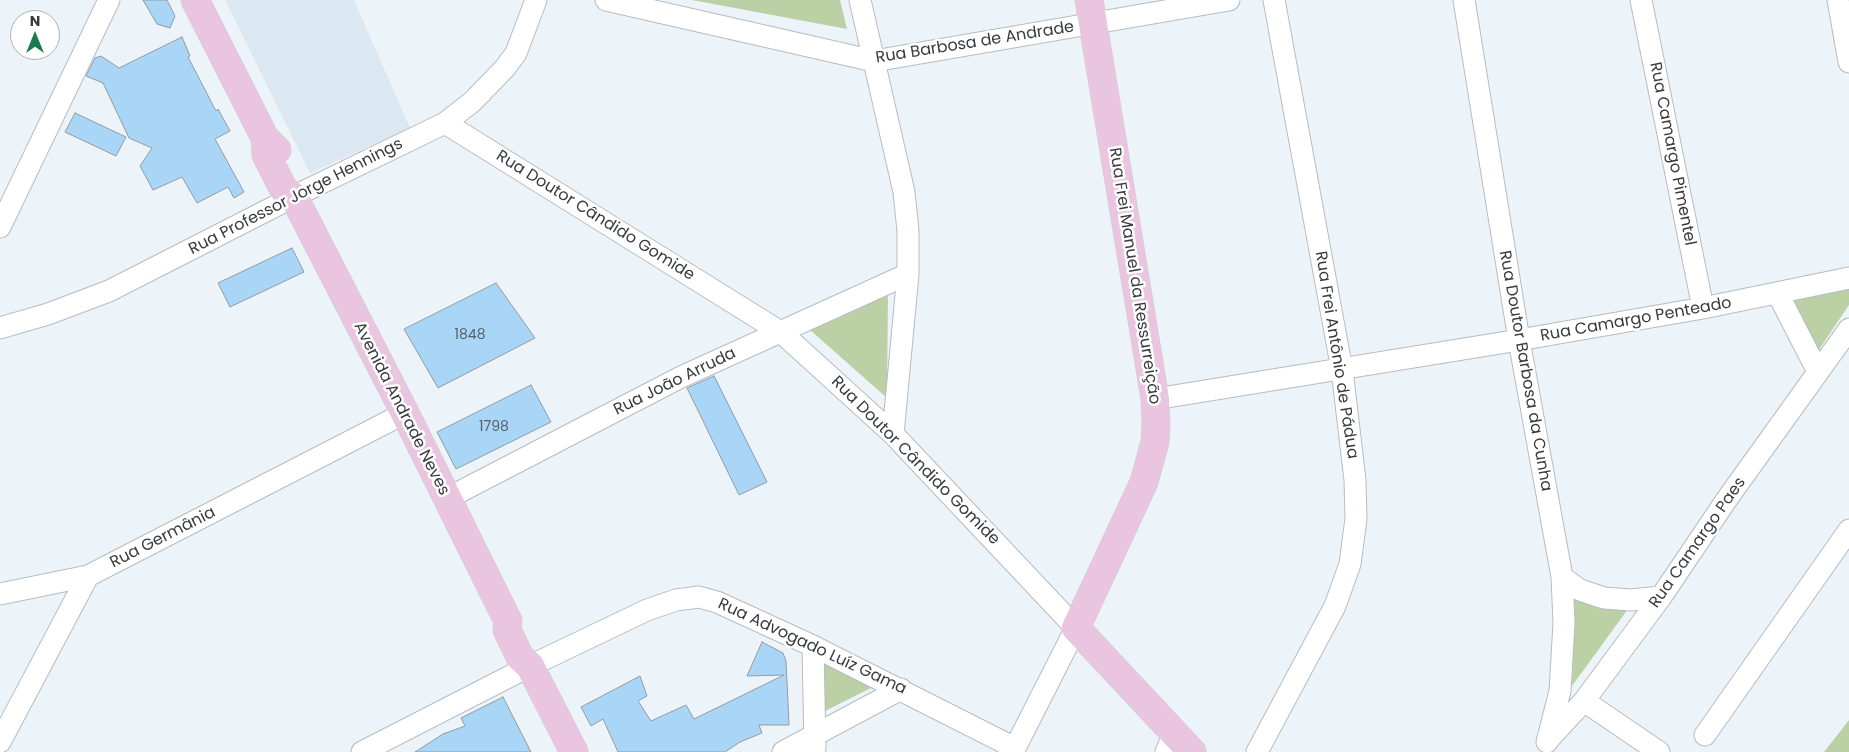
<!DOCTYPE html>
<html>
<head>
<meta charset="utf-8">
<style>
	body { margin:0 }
	#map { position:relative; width:1849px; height:752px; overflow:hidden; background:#edf4f9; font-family:Poppins,sans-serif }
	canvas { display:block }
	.north { position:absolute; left:10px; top:10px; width:50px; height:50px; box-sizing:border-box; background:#fff; border:1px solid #afb0b1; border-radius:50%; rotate:0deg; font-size:14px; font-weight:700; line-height:20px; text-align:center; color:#383a3c }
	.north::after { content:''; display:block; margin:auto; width:18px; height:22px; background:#1a7b52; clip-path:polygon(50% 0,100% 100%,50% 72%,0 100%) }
</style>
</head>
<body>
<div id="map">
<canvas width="1849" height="752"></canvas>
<div class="north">N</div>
</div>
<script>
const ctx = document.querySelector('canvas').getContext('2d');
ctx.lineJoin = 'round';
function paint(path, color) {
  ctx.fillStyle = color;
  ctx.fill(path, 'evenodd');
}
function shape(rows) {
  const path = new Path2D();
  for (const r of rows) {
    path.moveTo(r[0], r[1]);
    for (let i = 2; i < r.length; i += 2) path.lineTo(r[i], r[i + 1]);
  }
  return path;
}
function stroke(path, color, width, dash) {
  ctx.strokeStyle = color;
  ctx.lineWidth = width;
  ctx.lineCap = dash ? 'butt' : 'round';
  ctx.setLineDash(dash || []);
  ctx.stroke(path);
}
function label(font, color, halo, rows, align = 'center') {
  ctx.font = font + ' Poppins,sans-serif';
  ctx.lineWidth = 5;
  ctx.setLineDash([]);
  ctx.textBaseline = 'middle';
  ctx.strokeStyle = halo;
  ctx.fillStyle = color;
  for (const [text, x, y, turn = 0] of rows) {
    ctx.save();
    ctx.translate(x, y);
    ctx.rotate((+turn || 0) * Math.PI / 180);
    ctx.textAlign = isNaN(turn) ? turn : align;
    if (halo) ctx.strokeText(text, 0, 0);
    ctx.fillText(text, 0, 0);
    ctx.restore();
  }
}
const built = shape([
	[225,0,354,0,410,128,310,173]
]);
const green = shape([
	[692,0,840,0,847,29],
	[1849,280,1849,305,1818,351,1785,295],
	[888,289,887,398,809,329],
	[1572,597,1628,609,1572,686,1574,637],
	[823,661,873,687,821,713],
	[1849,720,1849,752,1824,752]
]);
const building = shape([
	[143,0,167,0,175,16,170,28,157,24,143,0],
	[182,37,190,56,188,57,216,111,218,109,230,131,215,139,244,192,234,198,228,187,197,203,182,177,153,190,140,166,152,148,129,138,103,83,86,76,95,58,101,56,119,68,182,37],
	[75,113,126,137,116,156,65,132,75,113],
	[292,248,304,272,230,307,218,283,292,248],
	[496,283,535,338,438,388,404,329,496,283],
	[714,376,767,482,739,495,687,388,714,376],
	[531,385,551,422,456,469,437,432,531,385],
	[762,642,783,653,786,661,789,725,759,725,762,733,740,742,725,752,618,752,603,719,591,726,581,707,640,676,647,696,638,701,651,721,686,705,694,719,784,675,747,676,762,642],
	[503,697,531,752,415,752,443,734,465,726,461,718,503,697]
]);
const minor = shape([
	[606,0,874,61,1229,0],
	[860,0,904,192,908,231,908,274,893,434],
	[1464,0,1519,340,1562,577,1564,623,1560,691,1547,742],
	[1641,0,1703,308],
	[1838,0,1849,62],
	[445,123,782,333,893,434,1076,628,1013,752],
	[0,227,109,0],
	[1778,294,1818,372],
	[0,328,48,314,109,291,305,191,445,123,472,102,505,68,516,53,536,0],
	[1155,399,1519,340,1703,308,1849,278],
	[446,499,681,377,908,274],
	[1562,577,1580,590,1604,598,1631,600,1661,597],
	[0,594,88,576],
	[813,646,815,748],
	[1584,701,1659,752],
	[1705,735,1849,530],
	[1548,740,1584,701,1661,597,1727,499,1849,329],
	[0,742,88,576,405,413],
	[362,752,530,666,647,610,676,600,699,597,717,602,813,646,1015,748],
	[783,752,901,689],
	[1166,752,1174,733],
	[1257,752,1335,606,1350,564,1356,519,1355,480,1342,370,1274,0]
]);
const major = shape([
	[195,0,265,138,277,150],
	[1089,0,1155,399,1156,423,1155,442,1144,482,1076,628,1192,752],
	[265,138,266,155,284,190,294,197,405,413,508,621,507,630,520,657,530,666,574,752]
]);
const numberNames = [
	["1848",470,335],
	["1798",494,427]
];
const streetNames = [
	["Rua Barbosa de Andrade",975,43,-9],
	["Rua Camargo Pimentel",1672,154,79],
	["Rua Professor Jorge Hennings",296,197,-27],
	["Rua Doutor Cândido Gomide",595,216,32],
	["Rua Frei Manuel da Ressurreição",1134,276,81],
	["Rua Camargo Penteado",1636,320,-10],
	["Rua Frei Antônio de Pádua",1336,355,81],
	["Rua Doutor Barbosa da Cunha",1525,371,80],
	["Rua João Arruda",675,382,-26],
	["Avenida Andrade Neves",401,409,63],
	["Rua Doutor Cândido Gomide",915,461,45],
	["Rua Germânia",163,538,-27],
	["Rua Camargo Paes",1698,543,-55],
	["Rua Advogado Luíz Gama",812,647,25]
];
paint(built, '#dbe7f1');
paint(green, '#bbd0a4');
paint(building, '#a9d6f7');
stroke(building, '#949a9f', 1);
stroke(minor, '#b6bcc1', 23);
stroke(major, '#cfd0d0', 29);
stroke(minor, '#fff', 21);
stroke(major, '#e9c5df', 28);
label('14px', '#54616b', null, numberNames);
label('16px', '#383a3c', '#fff', streetNames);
</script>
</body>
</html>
